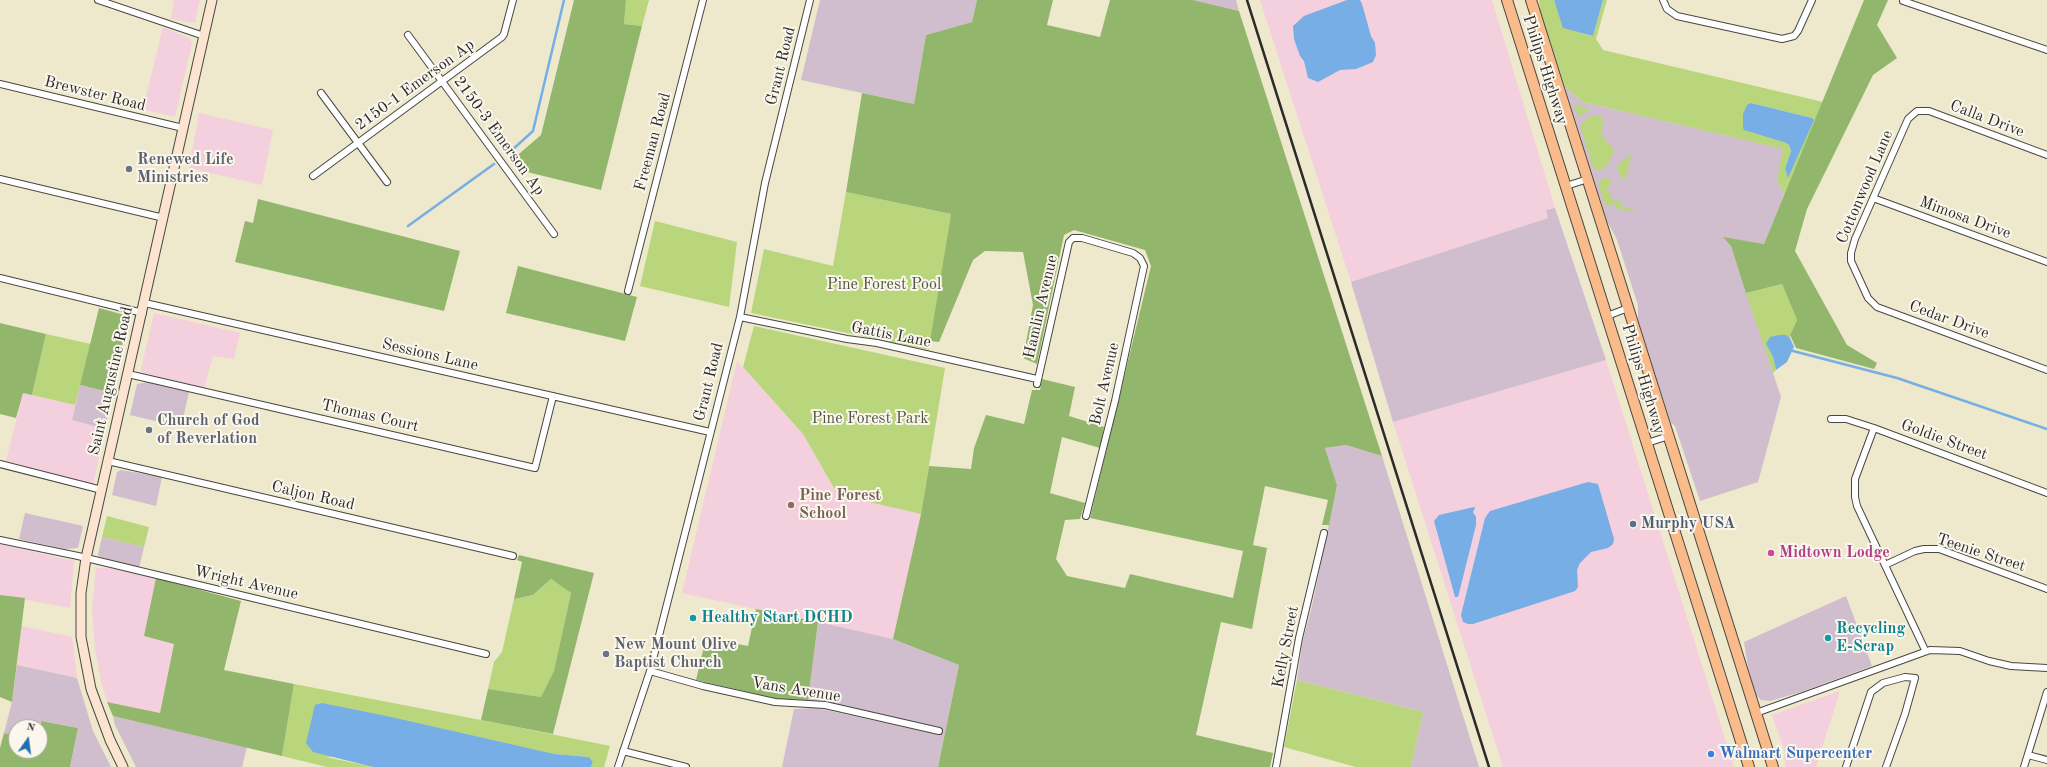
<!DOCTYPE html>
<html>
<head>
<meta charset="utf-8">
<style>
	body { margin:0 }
	#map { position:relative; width:2047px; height:767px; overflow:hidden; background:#eee8cc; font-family:"Old Standard TT",serif }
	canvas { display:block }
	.north { position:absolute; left:8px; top:719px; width:40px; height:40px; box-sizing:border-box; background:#fbf7ec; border:1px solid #a8a59f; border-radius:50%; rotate:14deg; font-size:11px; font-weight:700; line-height:16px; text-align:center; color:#2b2b2b }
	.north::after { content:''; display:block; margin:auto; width:14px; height:18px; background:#1f6fb2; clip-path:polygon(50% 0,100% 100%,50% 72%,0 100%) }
</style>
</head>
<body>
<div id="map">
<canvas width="2047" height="767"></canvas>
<div class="north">N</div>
</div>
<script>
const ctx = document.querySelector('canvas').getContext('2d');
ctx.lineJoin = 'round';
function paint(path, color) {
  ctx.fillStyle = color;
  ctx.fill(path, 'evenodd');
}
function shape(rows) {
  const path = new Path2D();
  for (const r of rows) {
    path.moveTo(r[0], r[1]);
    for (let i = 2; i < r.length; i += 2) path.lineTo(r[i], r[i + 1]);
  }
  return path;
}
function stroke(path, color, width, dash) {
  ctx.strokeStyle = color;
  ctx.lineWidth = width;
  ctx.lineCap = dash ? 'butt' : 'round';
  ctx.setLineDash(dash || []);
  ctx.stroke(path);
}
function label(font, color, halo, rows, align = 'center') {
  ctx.font = font + ' "Old Standard TT",serif';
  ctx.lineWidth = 4;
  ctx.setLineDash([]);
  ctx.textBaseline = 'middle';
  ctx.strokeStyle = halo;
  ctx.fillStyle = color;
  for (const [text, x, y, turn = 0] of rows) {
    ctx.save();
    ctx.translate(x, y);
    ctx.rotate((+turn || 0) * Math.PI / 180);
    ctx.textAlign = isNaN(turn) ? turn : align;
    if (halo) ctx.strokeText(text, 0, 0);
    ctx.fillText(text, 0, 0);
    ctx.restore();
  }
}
const built = shape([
	[174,0,200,0,195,23,171,19],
	[1260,0,1492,0,1555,208,1547,210,1548,218,1351,282],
	[163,27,189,38,192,43,175,117,143,109],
	[199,113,273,130,262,185,189,168],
	[154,313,240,333,234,359,213,356,204,388,143,373,141,370],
	[1606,360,1734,767,1503,767,1393,422],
	[737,361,803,434,838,495,921,514,893,639,682,593],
	[23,393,75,405,72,420,105,429,93,486,6,461],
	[0,544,74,561,70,608,0,595],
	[96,568,113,568,156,578,144,636,174,643,160,713,107,702,101,682,95,649,92,609],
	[21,626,72,637,77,678,17,665],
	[1840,691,1816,767,1786,767,1784,758,1785,752,1772,715]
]);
const industrial = shape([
	[820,0,977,0,972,22,926,35,914,104,801,80],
	[1193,0,1236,0,1239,11],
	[1565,87,1583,102,1784,149,1777,179,1784,195,1764,244,1724,238,1731,246,1781,397,1758,482,1700,501,1675,426,1671,423,1638,320,1638,305,1617,240,1607,221],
	[1555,208,1606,360,1393,422,1351,282,1548,218,1546,210],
	[148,382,189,392,181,427,130,415,137,384],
	[80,385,113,393,105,429,72,420],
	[1346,445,1382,456,1479,767,1411,767,1423,712,1297,680,1303,640,1312,606,1337,485,1325,448],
	[121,470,162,477,156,506,112,495,117,472],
	[25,513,83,526,78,548,65,549,19,539],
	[102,537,144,547,139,568,100,557,98,555],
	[1846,596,1872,666,1801,692,1770,701,1761,700,1756,695,1748,667,1744,642],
	[818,622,893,639,959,665,938,767,782,767,794,709,817,708,940,735,941,728,808,700],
	[17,665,77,678,93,731,111,767,70,767,78,728,41,721,39,727,16,727,16,736,4,733,12,702],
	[113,716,247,747,242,767,136,767,115,725]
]);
const green = shape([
	[626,0,649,0,642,26,624,24],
	[1539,0,1554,0,1564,28,1593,36,1603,0,1607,0,1596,39,1603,50,1823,102,1784,195,1777,179,1783,149,1583,102,1565,87,1540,10],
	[1751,103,1812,118,1788,177,1785,169,1791,151,1789,145,1784,142],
	[1574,104,1587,108,1589,110,1578,117],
	[1591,115,1603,117,1602,135,1605,140,1612,146,1614,151,1606,167,1600,170,1594,170,1580,125],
	[1629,155,1631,156,1626,178,1622,179,1618,170,1618,165],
	[1604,178,1609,179,1613,183,1607,187,1613,201,1618,200,1622,206,1634,210,1633,212,1616,208,1614,204,1605,206,1598,183],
	[846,192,951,214,929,350,751,313,764,249,833,266],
	[655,221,737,242,729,307,640,286],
	[1782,284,1797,320,1790,335,1790,338,1786,335,1766,344,1773,357,1776,370,1773,373,1746,293],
	[754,326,945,368,921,514,838,495,803,434,743,367],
	[46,334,91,344,75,405,32,395],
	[107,516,149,527,144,547,102,537],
	[551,579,571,593,554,672,541,697,488,689,494,662,502,652,514,599,533,595],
	[1297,680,1423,712,1411,767,1356,767,1284,747],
	[294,684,481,720,610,746,604,767,591,767,593,762,589,757,554,754,326,757,373,767,327,767,282,756]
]);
const forest = shape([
	[574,0,626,0,624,24,642,26,601,190,523,171,513,159,541,135],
	[977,0,1053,0,1047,25,1100,37,1110,0,1193,0,1239,11,1382,456,1346,445,1325,448,1337,485,1329,525,1322,525,1328,500,1265,486,1253,545,1267,548,1252,629,1221,622,1196,735,1273,753,1270,767,938,767,959,665,893,639,921,514,929,466,971,469,974,448,986,415,1024,424,1032,390,1040,390,1042,379,1075,387,1069,416,1104,427,1100,448,1062,437,1050,493,1085,503,1080,519,1065,520,1056,559,1067,576,1125,588,1130,574,1233,598,1243,551,1090,518,1151,266,1145,250,1074,230,1064,235,1037,364,1023,358,1033,305,1023,252,985,251,973,260,939,342,930,341,951,214,846,192,862,93,914,104,926,35,972,22],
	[1864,0,1888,0,1877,25,1897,58,1873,75,1807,209,1795,251,1847,345,1877,363,1874,369,1796,348,1790,335,1797,320,1782,284,1746,293,1731,246,1723,237,1764,244],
	[258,199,460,251,444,311,235,262,245,221,253,223],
	[518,266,637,297,625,341,506,313],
	[99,308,128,316,113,393,80,385],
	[0,323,46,334,32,395,23,393,16,418,0,414],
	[519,555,594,573,553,734,481,720,488,689,541,697,554,671,571,593,551,579,533,595,514,599,522,562,517,560],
	[156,578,241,601,224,670,294,684,282,756,113,716,107,702,160,713,174,644,144,636],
	[0,595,25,598,12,702,0,697],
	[756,609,818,622,808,700,779,699,696,680,706,638,748,646],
	[41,721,78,728,70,767,0,767,0,748,4,733,16,736,16,751,40,751]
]);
const water = shape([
	[1347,0,1360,0,1362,4,1371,36,1375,43,1376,55,1373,62,1356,69,1340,70,1318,82,1308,78,1304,61,1300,56,1294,39,1293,26,1304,16],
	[1554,0,1603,0,1593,36,1563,28],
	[1751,103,1812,118,1814,120,1788,178,1785,169,1791,151,1789,145,1784,142,1744,130,1743,128,1743,114,1747,105],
	[1779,335,1786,335,1790,338,1794,347,1787,362,1776,370,1773,357,1766,344,1770,337],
	[1588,482,1598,484,1614,539,1613,544,1608,548,1591,552,1580,563,1577,570,1578,587,1575,591,1473,624,1468,624,1463,622,1461,615,1485,518,1490,511],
	[1474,507,1475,508,1473,512,1476,517,1476,525,1458,597,1455,597,1434,521,1439,515],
	[322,703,391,717,554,754,589,757,593,762,591,767,373,767,313,752,306,743,315,705]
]);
const stream = shape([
	[511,151,533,131,564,0],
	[408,226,494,164],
	[1793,351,1897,378,2047,429]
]);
const street = shape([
	[98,0,204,36],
	[1663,0,1667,9,1677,16,1782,39,1794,36,1798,31,1812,0],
	[1903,1,2047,50],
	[408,35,554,234],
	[0,84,183,128],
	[321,93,387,182],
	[2047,155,1929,111,1917,111,1908,119,1855,239,1851,253,1851,261,1868,298,1877,307,2047,370],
	[313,176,502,37,504,34,513,0],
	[0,179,164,218],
	[1566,186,1588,179],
	[1873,198,2047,262],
	[0,278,143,313],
	[628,291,703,0],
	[145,303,710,432],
	[1607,316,1628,308],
	[740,317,847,339,877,343,1037,379],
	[128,374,535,468,553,396],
	[1037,384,1069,242,1073,238,1082,238,1133,253,1140,258,1144,266,1115,401,1086,516],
	[1831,419,1846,419,1874,428,2047,493],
	[1874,428,1855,479,1855,497,1857,506,1925,650],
	[1647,443,1669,436],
	[108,461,513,556],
	[0,464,102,490],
	[0,540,78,556,486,654],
	[1885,565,1915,551,1924,549,1939,549,2047,589],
	[650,671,703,686,775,702,825,705,939,731],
	[1756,713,1930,650,1960,651,1989,661,2011,666,2047,668],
	[623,751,686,767],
	[2028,755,2047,760],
	[618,767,650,671,740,317,765,183,810,0],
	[1276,767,1299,638,1324,533],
	[1846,767,1871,692,1883,683,1905,677,1915,678,1905,714,1886,767],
	[2024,767,2047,692]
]);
const secondary = shape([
	[123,767,110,740,91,689,81,637,81,593,86,558,212,0]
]);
const primary = shape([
	[1507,0,1749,767],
	[1531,0,1773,767]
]);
const rail = shape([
	[1247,0,1489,767]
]);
const markers = [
	[129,169,4,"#6b7280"],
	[149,430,4,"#6b7280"],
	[791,505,4,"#8d6e63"],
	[1633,524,4,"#5c6f8a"],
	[1771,553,4,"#d1479c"],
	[693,618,4,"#0f9aa8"],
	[1828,638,4,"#0f9aa8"],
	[606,654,4,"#6b7280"],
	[1711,754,4,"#3f7fe0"]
];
const streetNames = [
	["Grant Road",781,66,-76],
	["Philips Highway",1545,70,72],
	["2150-1 Emerson Ap",415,85,-36],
	["Brewster Road",95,94,14],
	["Calla Drive",1987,119,21],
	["2150-3 Emerson Ap",499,136,54],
	["Freeman Road",653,142,-75],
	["Cottonwood Lane",1865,187,-67],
	["Mimosa Drive",1965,218,20],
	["Hamlin Avenue",1041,307,-77],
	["Cedar Drive",1949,320,20],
	["Gattis Lane",891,335,11],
	["Sessions Lane",430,355,13],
	["Philips Highway",1643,379,73],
	["Saint Augustine Road",111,381,-77],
	["Grant Road",709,382,-76],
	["Bolt Avenue",1105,384,-77],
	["Thomas Court",370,416,13],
	["Goldie Street",1944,440,20],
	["Caljon Road",313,496,13],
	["Teenie Street",1981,553,18],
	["Wright Avenue",246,583,13],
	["Kelly Street",1286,647,-79],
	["Vans Avenue",796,690,9]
];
const worshipNames = [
	["Renewed Life",137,160],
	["Ministries",137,178],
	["Church of God",157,421],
	["of Reverlation",157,439],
	["New Mount Olive",614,645],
	["Baptist Church",614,663]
];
const parkNames = [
	["Pine Forest Pool",884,285],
	["Pine Forest Park",870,419]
];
const educationNames = [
	["Pine Forest",799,496],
	["School",799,514]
];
const serviceNames = [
	["Murphy USA",1641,524]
];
const hotelNames = [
	["Midtown Lodge",1779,553]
];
const cultureNames = [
	["Healthy Start DCHD",701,618],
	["Recycling",1836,629],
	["E-Scrap",1836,647]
];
const shopNames = [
	["Walmart Supercenter",1719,754]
];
paint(built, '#f4cfdd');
paint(industrial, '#d0bdcd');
paint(green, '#b9d67d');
paint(forest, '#92b76c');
paint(water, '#76aee5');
stroke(stream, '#76aee5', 2.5);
stroke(street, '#484743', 8);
stroke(secondary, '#484743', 11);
stroke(primary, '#484743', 12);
stroke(street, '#fff', 6);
stroke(secondary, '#fde4d1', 9);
stroke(primary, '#fabb8b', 10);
stroke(rail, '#2b2b2b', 2.5);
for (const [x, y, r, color] of markers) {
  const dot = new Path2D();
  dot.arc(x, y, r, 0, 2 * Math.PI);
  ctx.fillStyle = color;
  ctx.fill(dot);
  stroke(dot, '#fbf7ec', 1.5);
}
label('16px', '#2b2b2b', '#fbf7ec', streetNames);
label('bold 16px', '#5b616d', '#fbf7ec', worshipNames, 'left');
label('16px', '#4e5640', '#fbf7ec', parkNames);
label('bold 16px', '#785e54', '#fbf7ec', educationNames, 'left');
label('bold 16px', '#4e5e75', '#fbf7ec', serviceNames, 'left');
label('bold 16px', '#b23c85', '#fbf7ec', hotelNames, 'left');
label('bold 16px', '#0d838f', '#fbf7ec', cultureNames, 'left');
label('bold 16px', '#366cbe', '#fbf7ec', shopNames, 'left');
</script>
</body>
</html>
